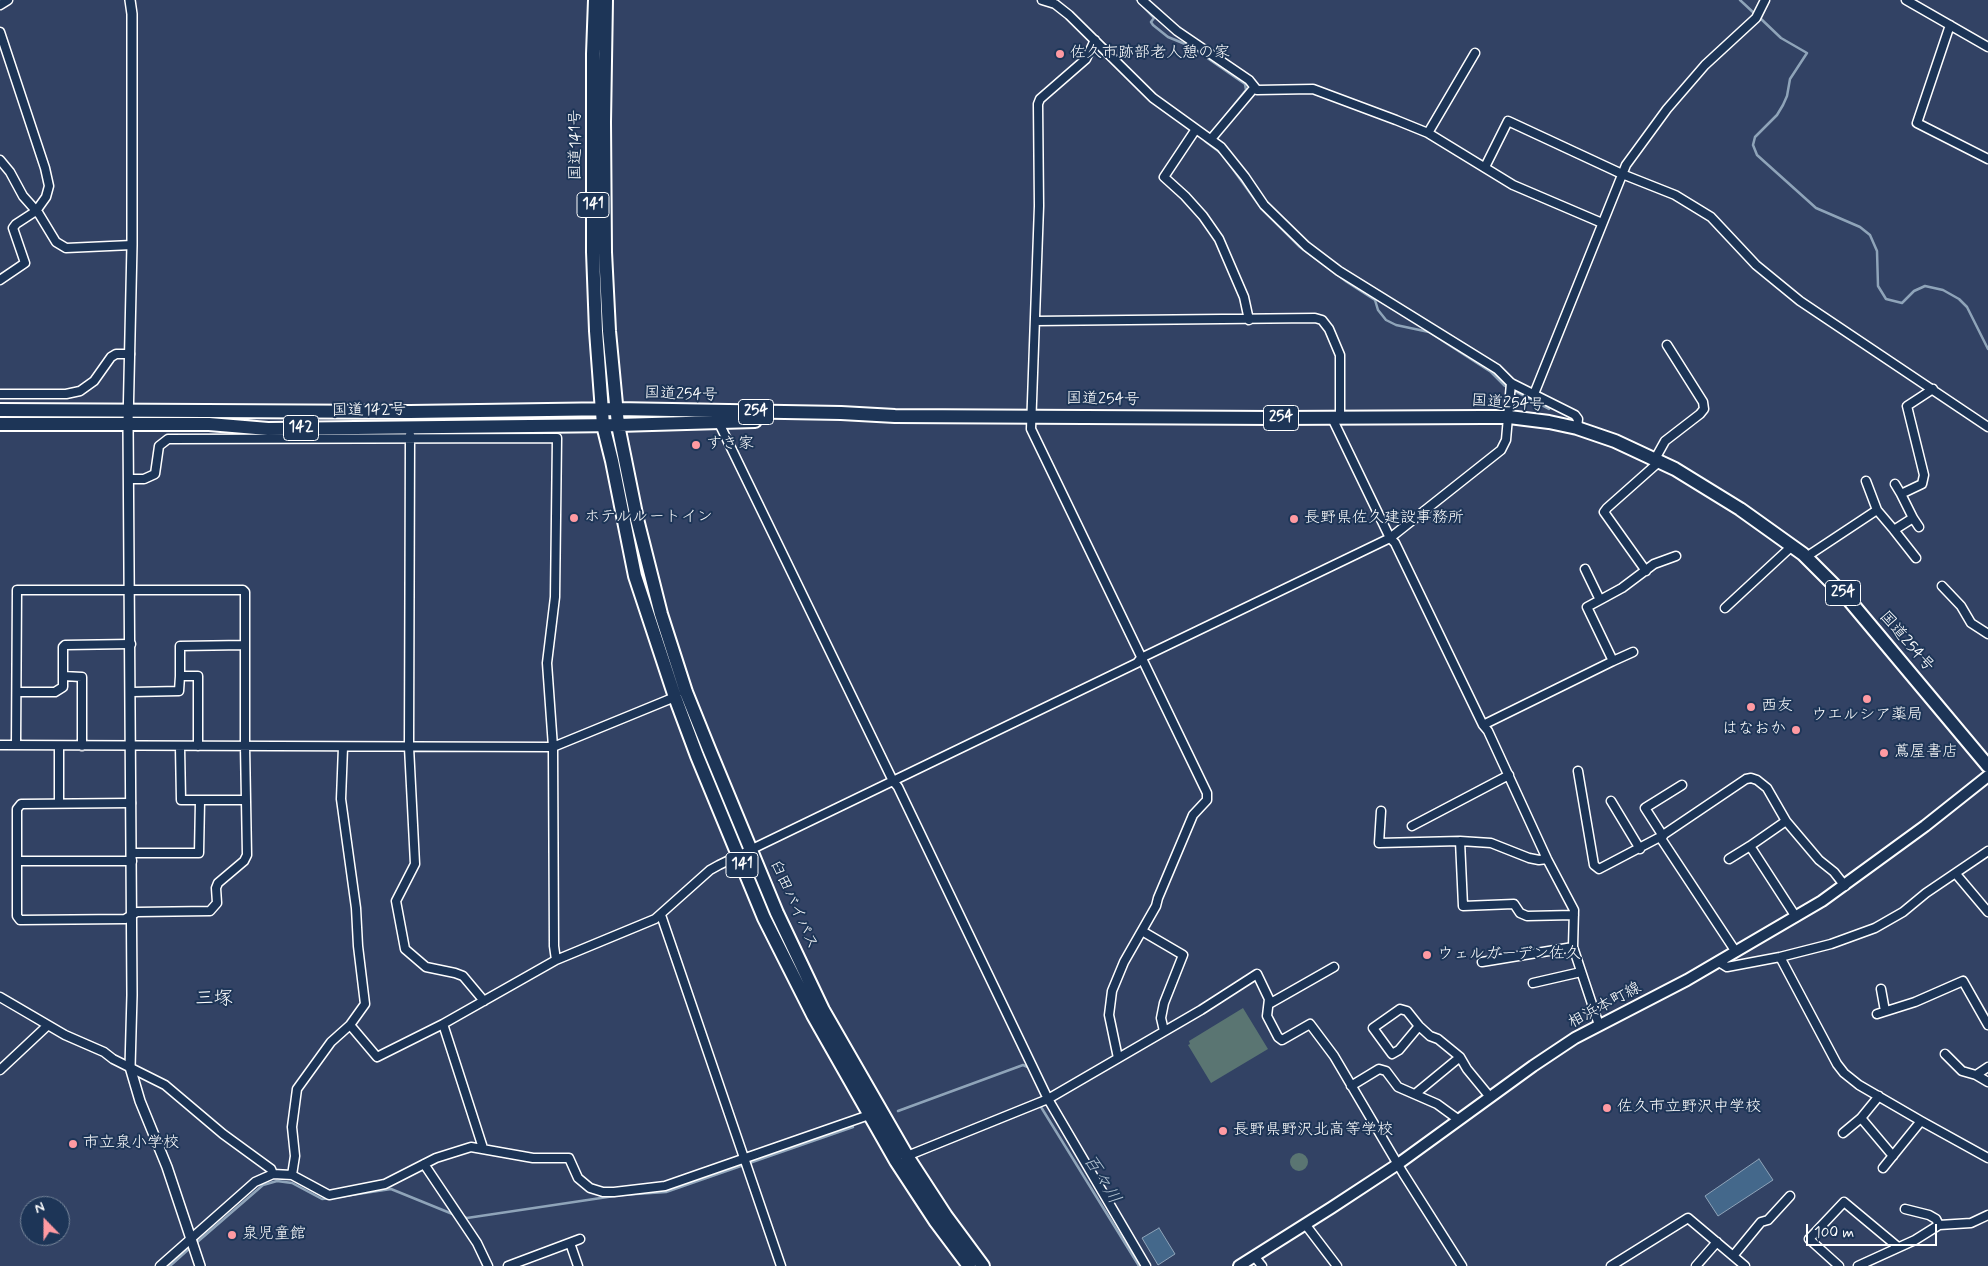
<!DOCTYPE html>
<html>
<head>
<meta charset="utf-8">
<style>
	body { margin:0 }
	#map { position:relative; width:1988px; height:1266px; overflow:hidden; background:#324264; font-family:Mynerve,sans-serif }
	canvas { display:block }
	.north { position:absolute; left:20px; top:1196px; width:50px; height:50px; box-sizing:border-box; background:#1d3557; border:1px solid #77869a; border-radius:50%; rotate:338deg; font-size:14px; font-weight:700; line-height:20px; text-align:center; color:#fff }
	.north::after { content:''; display:block; margin:auto; width:18px; height:22px; background:#ff9aa2; clip-path:polygon(50% 0,100% 100%,50% 72%,0 100%) }
	.scale { position:absolute; left:1806px; top:1224px; width:131px; height:22px; box-sizing:border-box; border:2px solid #fff; border-top:0; padding-left:6px; font-size:15px; line-height:18px; white-space:nowrap; color:#fff; -webkit-text-stroke:4px #1d3557; paint-order:stroke }
</style>
</head>
<body>
<div id="map">
<canvas width="1988" height="1266"></canvas>
<div class="north">N</div>
<div class="scale">100 m</div>
</div>
<script>
const ctx = document.querySelector('canvas').getContext('2d');
ctx.lineJoin = 'round';
function paint(path, color) {
  ctx.fillStyle = color;
  ctx.fill(path, 'evenodd');
}
function shape(rows) {
  const path = new Path2D();
  for (const r of rows) {
    if (r.length === 3) {
      path.moveTo(r[0] + r[2], r[1]);
      path.arc(r[0], r[1], r[2], 0, 2 * Math.PI);
      continue;
    }
    path.moveTo(r[0], r[1]);
    for (let i = 2; i < r.length; i += 2) path.lineTo(r[i], r[i + 1]);
  }
  return path;
}
function stroke(path, color, width, dash) {
  ctx.strokeStyle = color;
  ctx.lineWidth = width;
  ctx.lineCap = dash ? 'butt' : 'round';
  ctx.setLineDash(dash || []);
  ctx.stroke(path);
}
function label(font, color, halo, rows, align = 'center') {
  ctx.font = font + ' Mynerve,"Klee One",sans-serif';
  ctx.lineWidth = 4;
  ctx.setLineDash([]);
  ctx.textBaseline = 'middle';
  ctx.strokeStyle = halo;
  ctx.fillStyle = color;
  for (const [text, x, y, turn = 0] of rows) {
    ctx.save();
    ctx.translate(x, y);
    ctx.rotate((+turn || 0) * Math.PI / 180);
    ctx.textAlign = isNaN(turn) ? turn : align;
    if (halo) ctx.strokeText(text, 0, 0);
    ctx.fillText(text, 0, 0);
    ctx.restore();
  }
}
const green = shape([
	[1243,1008,1268,1049,1211,1083,1188,1045,1190,1044,1189,1041],
	[1299,1162,9]
]);
const water = shape([
	[1759,1159,1773,1180,1718,1216,1705,1196,1759,1159],
	[1159,1228,1175,1254,1158,1265,1142,1238,1159,1228]
]);
const stream = shape([
	[1137,0,1154,18,1151,22,1153,25,1168,37,1190,46,1245,84,1246,90,1205,141,1222,154,1261,208,1300,247,1347,282,1375,300,1378,310,1386,320,1396,325,1429,332,1491,372,1505,386,1549,409],
	[1740,0,1755,14],
	[1759,17,1781,38,1807,53,1790,79,1787,96,1783,105,1777,115,1755,137,1753,145,1757,155,1816,208,1860,227,1870,235,1877,251,1878,286,1886,299,1902,303,1914,291,1925,286,1943,290,1959,299,1967,307,1988,349],
	[1038,1086,1042,1095],
	[1041,1107,1139,1266],
	[898,1111,1023,1065,1030,1068],
	[338,1197,391,1189,455,1215],
	[463,1216,467,1218,621,1195,666,1192,853,1127],
	[195,1244,263,1185,277,1181,292,1183,322,1199,331,1198],
	[170,1266,191,1247]
]);
const minor = shape([
	[1042,0,1055,4,1069,15,1153,98,1221,147,1245,177,1264,205,1306,246,1339,271,1497,369,1511,383,1575,415,1578,419,1577,428],
	[1142,0,1177,31,1249,80,1257,90,1313,89,1396,120,1428,133,1513,185,1602,223],
	[1906,0,1988,47],
	[0,5,8,0],
	[1950,25,1917,123,1988,159],
	[0,32,45,168,49,186,46,197,36,211,16,224,13,228,25,263,0,280],
	[1095,40,1086,59,1040,99,1038,104,1039,206,1031,429,1207,793,1207,800,1193,815,1158,898,1156,906,1124,962,1112,991,1109,1015,1118,1058],
	[1196,129,1164,177,1185,196,1203,216,1219,239,1244,297,1249,320],
	[1428,133,1475,53],
	[1211,139,1254,88],
	[0,160,10,172,23,196,39,214,56,242,66,248,132,245],
	[1485,167,1508,121,1622,174,1675,195,1711,217,1756,265,1800,301,1988,427],
	[1035,321,1315,318,1322,320,1329,329,1340,355,1340,418],
	[0,394,66,394,80,391,94,381,111,357,116,354,130,354],
	[1534,394,1626,165,1667,109,1705,65,1756,18,1765,0],
	[1332,418,1390,538,1395,543,1483,725,1488,731,1547,859,1574,910,1573,947,1599,1025],
	[718,421,893,781,898,787,1048,1099,1146,1266],
	[410,435,409,747,415,864,396,901,405,949,426,967,455,973,463,976,484,1001],
	[1655,459,1665,441,1700,414,1704,409,1703,402,1667,345],
	[129,479,144,479,155,474,159,446,168,439,557,438,555,597,547,663,553,747,554,946,556,960],
	[1866,481,1877,510],
	[1895,484,1901,494],
	[1913,518,1919,527],
	[1894,530,1916,558],
	[1806,557,1877,510,1894,530,1913,518,1901,494,1922,484,1924,475,1907,406,1933,389],
	[1646,571,1604,512,1607,508,1660,461],
	[1942,586,1961,606,1971,623,1988,634],
	[1600,600,1622,588,1654,564,1676,556],
	[1725,608,1792,546],
	[1613,661,1633,652],
	[63,676,82,677,82,746],
	[17,692,55,692,63,687,63,647,65,645,131,644],
	[132,692,179,691,180,676],
	[1483,725,1613,661,1587,607,1600,600,1585,569],
	[0,745,553,747,675,697],
	[16,745,17,590,243,590,245,592,245,746,247,855,244,861,218,883,216,888,217,903,210,911,137,912,125,919,20,920,17,916,17,809,21,804,131,803],
	[59,746,59,803],
	[198,746,198,676,180,676,180,646,245,645],
	[180,747,181,800,246,800],
	[1578,771,1594,865,1599,869,1660,837,1736,952],
	[1611,801,1640,849],
	[1381,811,1379,843,1460,841],
	[1786,821,1750,846,1796,917],
	[1412,826,1509,775],
	[1663,836,1645,808,1682,785],
	[1660,837,1746,779,1751,778,1757,780,1767,788,1786,821,1819,860,1834,872,1845,886],
	[132,853,199,853,200,801],
	[1547,859,1539,860,1529,858,1491,843,1460,841,1463,906,1514,904,1520,913,1527,916,1574,915],
	[1729,859,1750,846],
	[18,861,132,861],
	[1956,874,1988,912],
	[661,915,781,1266],
	[1142,931,1183,955,1164,1003,1161,1018,1164,1031],
	[1780,957,1837,1064,1844,1073,1859,1085,1921,1121,1988,1158],
	[1482,962,1573,947],
	[1719,962,1727,967,1780,957,1831,944,1875,928,1903,912,1926,893,1988,851],
	[1533,983,1581,972],
	[1881,989,1885,1011],
	[0,997,65,1035,104,1052,113,1059,165,1085,223,1134,271,1169,273,1174],
	[1269,1004,1334,967],
	[1877,1014,1915,1002,1963,981,1988,1025],
	[443,1024,483,1148],
	[350,1025,377,1057,443,1024,556,960,655,919,710,870,719,865,1137,663,1141,658,1390,538,1501,450,1506,440,1511,383],
	[1419,1026,1399,1050,1392,1054,1373,1028,1400,1009,1407,1011,1419,1026,1430,1036,1438,1039,1460,1057,1467,1069,1490,1097],
	[1945,1054,1962,1071,1976,1075],
	[1988,1067,1976,1075,1988,1082],
	[0,1070,47,1026],
	[1351,1086,1379,1069,1386,1071,1398,1087,1437,1104,1459,1120],
	[1415,1094,1460,1057],
	[1861,1118,1893,1156],
	[1843,1133,1861,1118,1879,1096],
	[907,1156,1048,1099,1201,1010,1257,974,1269,999,1267,1016,1278,1037,1282,1040,1310,1024,1334,1056,1403,1173,1462,1266],
	[424,1164,477,1243,488,1266],
	[1883,1168,1921,1121],
	[292,1175,295,1156,292,1127,297,1089,331,1042,350,1025,365,1004,358,946,356,908,341,799,343,747],
	[1905,1209,1929,1215,1936,1219,1939,1225],
	[1305,1224,1337,1266],
	[570,1243,578,1266],
	[1254,1256,1262,1266],
	[1733,1256,1761,1222,1768,1220,1790,1196],
	[160,1266,255,1182,273,1174,292,1175,329,1195,385,1184,436,1158,471,1147,533,1158,569,1158,578,1178,590,1188,603,1192,614,1192,665,1186,869,1115],
	[508,1266,580,1239],
	[1611,1266,1688,1218,1745,1266],
	[1696,1266,1717,1242],
	[1839,1266,1809,1239,1844,1202,1898,1247],
	[1858,1266,1915,1240,1939,1225,1971,1223,1988,1215]
]);
const tertiary = shape([
	[130,0,132,14,132,245,128,424,132,995,130,1067,140,1101,167,1167,200,1266]
]);
const secondary = shape([
	[1239,1266,1331,1208,1398,1164,1533,1066,1575,1038,1687,980,1822,901,1925,826,1988,776]
]);
const trunk = shape([
	[595,0,593,54,593,252,596,331,603,425,612,461,635,576,675,697,697,756,764,918,813,1015,896,1161,936,1222,969,1266],
	[606,0,604,122,605,252,609,331,618,425,637,519,661,614,686,692,709,749,777,913,823,1010,907,1156,946,1216,983,1266],
	[0,410,410,412,616,409,841,413,895,416,1275,418,1483,417,1509,417,1549,422,1577,428,1615,441,1675,469,1740,509,1803,554,1849,600,1988,766],
	[0,424,209,424,268,429,618,425,755,421]
]);
const markers = [
	[1060,54,5,"#ff9aa2"],
	[696,445,5,"#ff9aa2"],
	[574,518,5,"#ff9aa2"],
	[1294,519,5,"#ff9aa2"],
	[1867,699,5,"#ff9aa2"],
	[1751,707,5,"#ff9aa2"],
	[1796,730,5,"#ff9aa2"],
	[1884,753,5,"#ff9aa2"],
	[1427,955,5,"#ff9aa2"],
	[1607,1108,5,"#ff9aa2"],
	[1223,1131,5,"#ff9aa2"],
	[73,1144,5,"#ff9aa2"],
	[232,1235,5,"#ff9aa2"]
];
const shields = [
	[593,205,32],
	[756,412,35],
	[1281,418,35],
	[301,428,35],
	[1843,593,35],
	[742,865,32]
];
const shieldNames = [
	["141",593,205],
	["254",756,412],
	["254",1281,418],
	["142",301,428],
	["254",1843,593],
	["141",742,865]
];
const poiNames = [
	["佐久市跡部老人憩の家",1070,54],
	["すき家",706,445],
	["ホテルルートイン",584,518],
	["長野県佐久建設事務所",1304,519],
	["西友",1761,707],
	["ウエルシア薬局",1867,716,"center"],
	["はなおか",1786,730,"right"],
	["蔦屋書店",1894,753],
	["ウェルガーデン佐久",1437,955],
	["佐久市立野沢中学校",1617,1108],
	["長野県野沢北高等学校",1233,1131],
	["市立泉小学校",83,1144],
	["泉児童館",242,1235]
];
const streetNames = [
	["国道141号",577,145,-90],
	["国道254号",681,395,2],
	["国道254号",1103,400,1],
	["国道254号",1508,404,4],
	["国道142号",369,411,-1],
	["国道254号",1906,642,49],
	["臼田バイパス",793,905,66],
	["相浜本町線",1605,1006,-28]
];
const waterNames = [
	["百々川",1101,1180,58]
];
const quarterNames = [
	["三塚",214,1000]
];
paint(green, '#5a7572');
paint(water, '#44688b');
stroke(water, '#8fa4b9', 1);
stroke(stream, '#8fa4b9', 2.5);
stroke(minor, '#fff', 11);
stroke(tertiary, '#fff', 12);
stroke(secondary, '#fff', 14);
stroke(trunk, '#fff', 16);
stroke(minor, '#1d3557', 8);
stroke(tertiary, '#1d3557', 9);
stroke(secondary, '#1d3557', 10);
stroke(trunk, '#1d3557', 12);
for (const [x, y, r, color] of markers) {
  const dot = new Path2D();
  dot.arc(x, y, r, 0, 2 * Math.PI);
  ctx.fillStyle = color;
  ctx.fill(dot);
  stroke(dot, '#1d3557', 2);
}
for (const [x, y, w] of shields) {
  const box = new Path2D();
  box.roundRect(x - w / 2, y - 12.5, w, 25, 4);
  ctx.fillStyle = '#1d3557';
  ctx.fill(box);
  stroke(box, '#fff', 1);
}
label('bold 15px', '#fff', null, shieldNames);
label('16px', '#fff', '#1d3557', poiNames, 'left');
label('16px', '#fff', '#1d3557', streetNames);
label('italic 18px', '#b4c3d1', '#1d3557', waterNames);
label('19px', '#fff', '#1d3557', quarterNames);
</script>
</body>
</html>
